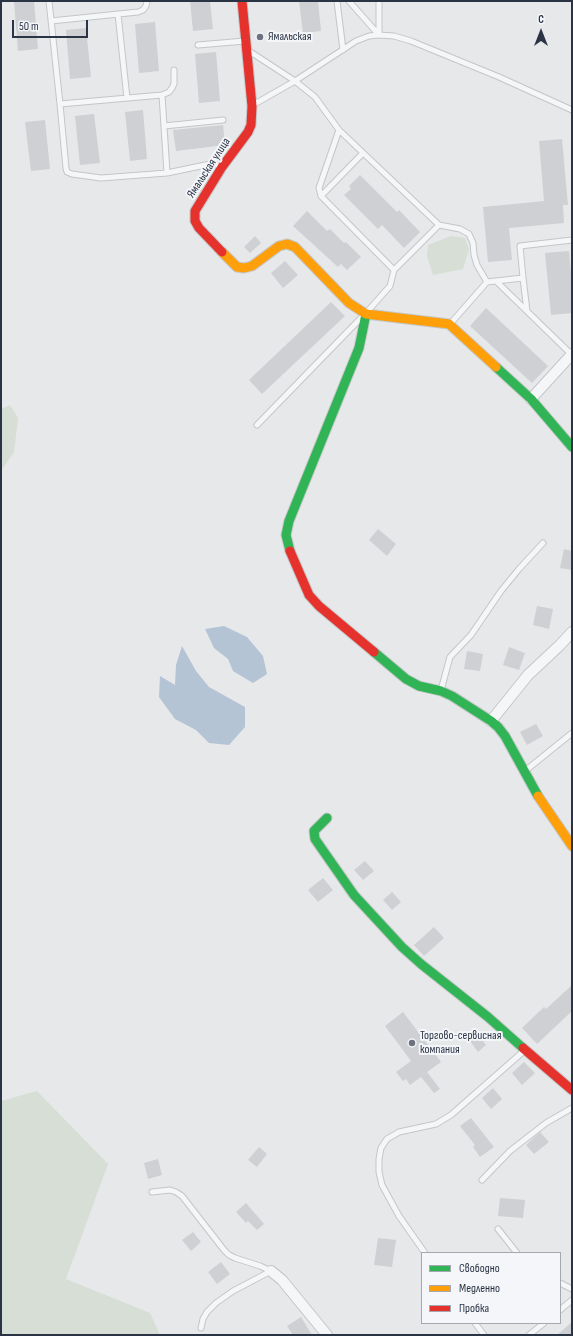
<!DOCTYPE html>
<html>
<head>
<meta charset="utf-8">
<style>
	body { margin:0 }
	#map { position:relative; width:573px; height:1336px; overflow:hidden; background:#e6e8ea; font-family:"Sofia Sans Condensed",sans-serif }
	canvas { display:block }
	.frame { position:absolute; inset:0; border:2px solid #2b3445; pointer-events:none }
	.legend { position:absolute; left:421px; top:1252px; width:140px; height:72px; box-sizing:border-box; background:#f4f6f9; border:1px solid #a4a8b1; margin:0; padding:5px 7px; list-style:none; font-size:12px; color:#2b3445 }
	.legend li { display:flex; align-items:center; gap:8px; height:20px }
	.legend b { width:20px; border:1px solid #a4a8b1 }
	.north { position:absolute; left:521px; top:12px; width:40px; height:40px; -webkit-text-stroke:3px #f4f6f9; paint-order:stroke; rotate:0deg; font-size:11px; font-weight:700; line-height:16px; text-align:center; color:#2b3445 }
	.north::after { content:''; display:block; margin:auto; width:14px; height:18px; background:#2b3445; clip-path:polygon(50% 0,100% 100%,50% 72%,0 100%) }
	.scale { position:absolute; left:12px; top:20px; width:76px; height:18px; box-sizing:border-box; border:2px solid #2b3445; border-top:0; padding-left:5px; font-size:12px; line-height:14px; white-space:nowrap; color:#2b3445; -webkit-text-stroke:3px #f4f6f9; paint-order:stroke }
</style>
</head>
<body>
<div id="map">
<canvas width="573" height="1336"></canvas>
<div class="frame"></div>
<ul class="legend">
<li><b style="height:5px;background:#30b455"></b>Свободно</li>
<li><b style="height:5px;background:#ff9f0a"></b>Медленно</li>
<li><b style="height:5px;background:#e5322d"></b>Пробка</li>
</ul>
<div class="north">С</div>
<div class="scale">50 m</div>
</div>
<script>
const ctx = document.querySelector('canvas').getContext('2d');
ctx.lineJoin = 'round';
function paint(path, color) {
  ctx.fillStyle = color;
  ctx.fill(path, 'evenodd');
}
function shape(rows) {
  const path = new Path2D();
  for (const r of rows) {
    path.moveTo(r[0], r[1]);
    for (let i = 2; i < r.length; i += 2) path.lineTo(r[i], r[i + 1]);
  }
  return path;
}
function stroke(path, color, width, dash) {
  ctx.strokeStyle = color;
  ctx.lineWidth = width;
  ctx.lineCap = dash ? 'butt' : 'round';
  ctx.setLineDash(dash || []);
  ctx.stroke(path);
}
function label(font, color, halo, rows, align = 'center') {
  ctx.font = font + ' "Sofia Sans Condensed",sans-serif';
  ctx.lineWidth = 4;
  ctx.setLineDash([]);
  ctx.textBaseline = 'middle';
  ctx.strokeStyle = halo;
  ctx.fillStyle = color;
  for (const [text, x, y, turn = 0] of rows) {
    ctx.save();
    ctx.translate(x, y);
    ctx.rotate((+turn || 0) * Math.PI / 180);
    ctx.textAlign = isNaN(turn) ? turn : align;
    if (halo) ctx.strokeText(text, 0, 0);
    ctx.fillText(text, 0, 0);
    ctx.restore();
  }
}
const green = shape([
	[451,236,465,238,469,250,463,269,433,275,427,256,428,245],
	[10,405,18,418,14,452,1,471,1,409],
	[37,1091,108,1164,66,1279,150,1313,160,1335,1,1335,1,1101]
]);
const water = shape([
	[224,626,247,637,263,656,267,674,253,683,233,671,228,659,214,648,205,629],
	[182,646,196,671,209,687,245,707,245,727,229,745,209,743,196,730,175,719,159,697,160,676,175,685,176,665]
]);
const building = shape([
	[34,1,38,49,18,51,14,2],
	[190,1,210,1,213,29,193,31],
	[299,1,318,1,321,31,303,33],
	[155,22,159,71,139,73,135,24],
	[86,28,91,77,70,79,66,30],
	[216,52,220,101,199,103,195,54],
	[143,110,147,159,130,161,125,112],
	[94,114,100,163,80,165,75,116],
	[45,120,50,169,31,171,25,122],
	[223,125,225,145,176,151,173,130],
	[562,139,568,205,563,205,564,223,509,228,512,260,488,262,483,207,544,201,539,141],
	[360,175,397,212,399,210,420,232,404,248,382,225,378,229,344,195,351,189,349,186],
	[307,211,327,231,330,229,344,243,346,242,361,257,347,270,341,264,338,267,293,226],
	[255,236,261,243,250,253,244,247],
	[569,251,572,285,572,313,551,315,545,253],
	[285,261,298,275,283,288,271,273],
	[331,302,345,316,262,394,249,380],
	[486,308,548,366,532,383,470,326],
	[378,529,396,544,387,556,369,540],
	[564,549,572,551,572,570,560,568],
	[537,606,553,609,549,629,533,625],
	[509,647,525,653,519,670,503,665],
	[467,651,483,654,480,671,464,669],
	[536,724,543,736,527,745,520,732],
	[365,861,374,871,363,880,354,870],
	[323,878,333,890,318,902,308,890],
	[392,892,401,902,392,910,383,900],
	[434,927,444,938,424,956,414,945],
	[572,985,572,1011,537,1044,522,1028,544,1007,546,1009],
	[403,1012,441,1062,427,1072,440,1089,434,1093,421,1077,410,1085,406,1079,403,1081,396,1072,411,1061,385,1026],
	[475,1031,486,1045,478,1052,467,1037],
	[524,1062,535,1073,522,1085,512,1073],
	[493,1088,502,1099,491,1109,482,1098],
	[471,1118,494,1147,480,1157,473,1147,475,1145,460,1126],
	[540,1132,549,1142,534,1154,526,1145],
	[259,1147,267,1154,257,1167,248,1160],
	[158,1159,162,1175,148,1179,144,1163],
	[500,1198,525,1200,523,1218,498,1216],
	[246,1203,264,1224,257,1230,248,1221,246,1223,236,1212],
	[193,1232,201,1242,191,1251,182,1240],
	[378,1238,396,1240,392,1267,374,1265],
	[221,1262,230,1274,217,1284,208,1272],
	[301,1317,312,1335,293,1335,287,1326],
	[572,1322,572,1335,557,1335]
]);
const lane = shape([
	[49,1,60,104,66,168,67,172,72,174,101,178,167,173,210,164,215,164,222,167],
	[337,1,343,50],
	[349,1,379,35],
	[379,1,379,35],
	[118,14,127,98],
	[51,21,138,12,143,10,146,6,147,1],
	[198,45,245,41],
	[249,51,295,81,315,97,339,130,439,225,460,229,469,234,473,243,474,255,477,265,487,282],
	[162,95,167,173],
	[60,104,162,95,169,92,172,88,174,84,174,70],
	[253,105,295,81,356,41,369,36,379,35,394,36,411,41,499,77,572,110],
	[164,126,223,120],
	[339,130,319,188,321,196,394,270,390,286,367,312],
	[321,196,363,153],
	[394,270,439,225],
	[523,278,527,311],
	[496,281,572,355],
	[451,323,487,282,523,278,520,246,572,240],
	[257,425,361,318],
	[441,690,450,657,471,635,501,591,519,569,543,543],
	[525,771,572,733],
	[482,1180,510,1151,546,1123,572,1108],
	[152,1192,170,1190,176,1192,182,1196,224,1250,229,1255,235,1258,260,1266,271,1271],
	[498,1229,517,1253],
	[425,1253,399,1216,382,1185,379,1172,379,1159,381,1148,387,1139,399,1132,436,1124,451,1115,525,1050],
	[560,1283,572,1289],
	[560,1310,572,1300],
	[475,1323,484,1335],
	[201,1328,203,1319,207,1312,216,1303,233,1291,271,1271],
	[529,1335,544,1323]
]);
const street = shape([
	[531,399,572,354],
	[491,721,528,675,560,645,572,632],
	[271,1271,282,1280,327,1335]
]);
const fast = shape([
	[496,367,531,399,572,447],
	[290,551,286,535,289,521,359,348,366,314],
	[374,652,406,679,419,686,441,691,452,696,491,721,498,727,505,736,538,796],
	[327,818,314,831,315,839,354,895,402,947,421,964,488,1017,523,1048]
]);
const slow = shape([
	[222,252,237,267,244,268,252,266,279,246,287,244,295,247,349,303,366,314,449,324,496,367],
	[538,796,572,846]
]);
const jam = shape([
	[222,252,199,228,195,221,195,211,222,167,248,132,251,125,252,106,242,1],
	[290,551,309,595,319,606,374,652],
	[523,1048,572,1090]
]);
const markers = [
	[260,37,4,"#6c737f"],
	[412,1043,4,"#6c737f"]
];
const poiNames = [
	["Ямальская",268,37],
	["Торгово-сервисная",420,1036],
	["компания",420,1050]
];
const streetNames = [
	["Ямальская улица",209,168,-57]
];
paint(green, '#d6ded6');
paint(water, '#b4c4d5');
paint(building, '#ced0d3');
stroke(lane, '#c4c6c8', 7);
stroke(street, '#c4c6c8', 12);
stroke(fast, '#c4c6c8', 11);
stroke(slow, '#c4c6c8', 11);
stroke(jam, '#c4c6c8', 11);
stroke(lane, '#f5f6f7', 5);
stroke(street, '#f5f6f7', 10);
stroke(fast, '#30b455', 9);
stroke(slow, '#ff9f0a', 9);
stroke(jam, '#e5322d', 9);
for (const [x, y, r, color] of markers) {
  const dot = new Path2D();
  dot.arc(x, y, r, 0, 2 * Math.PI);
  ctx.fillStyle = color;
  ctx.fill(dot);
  stroke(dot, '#f4f6f9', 1.5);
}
label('12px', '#2b3445', '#f4f6f9', poiNames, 'left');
label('12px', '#2b3445', '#f4f6f9', streetNames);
</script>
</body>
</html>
